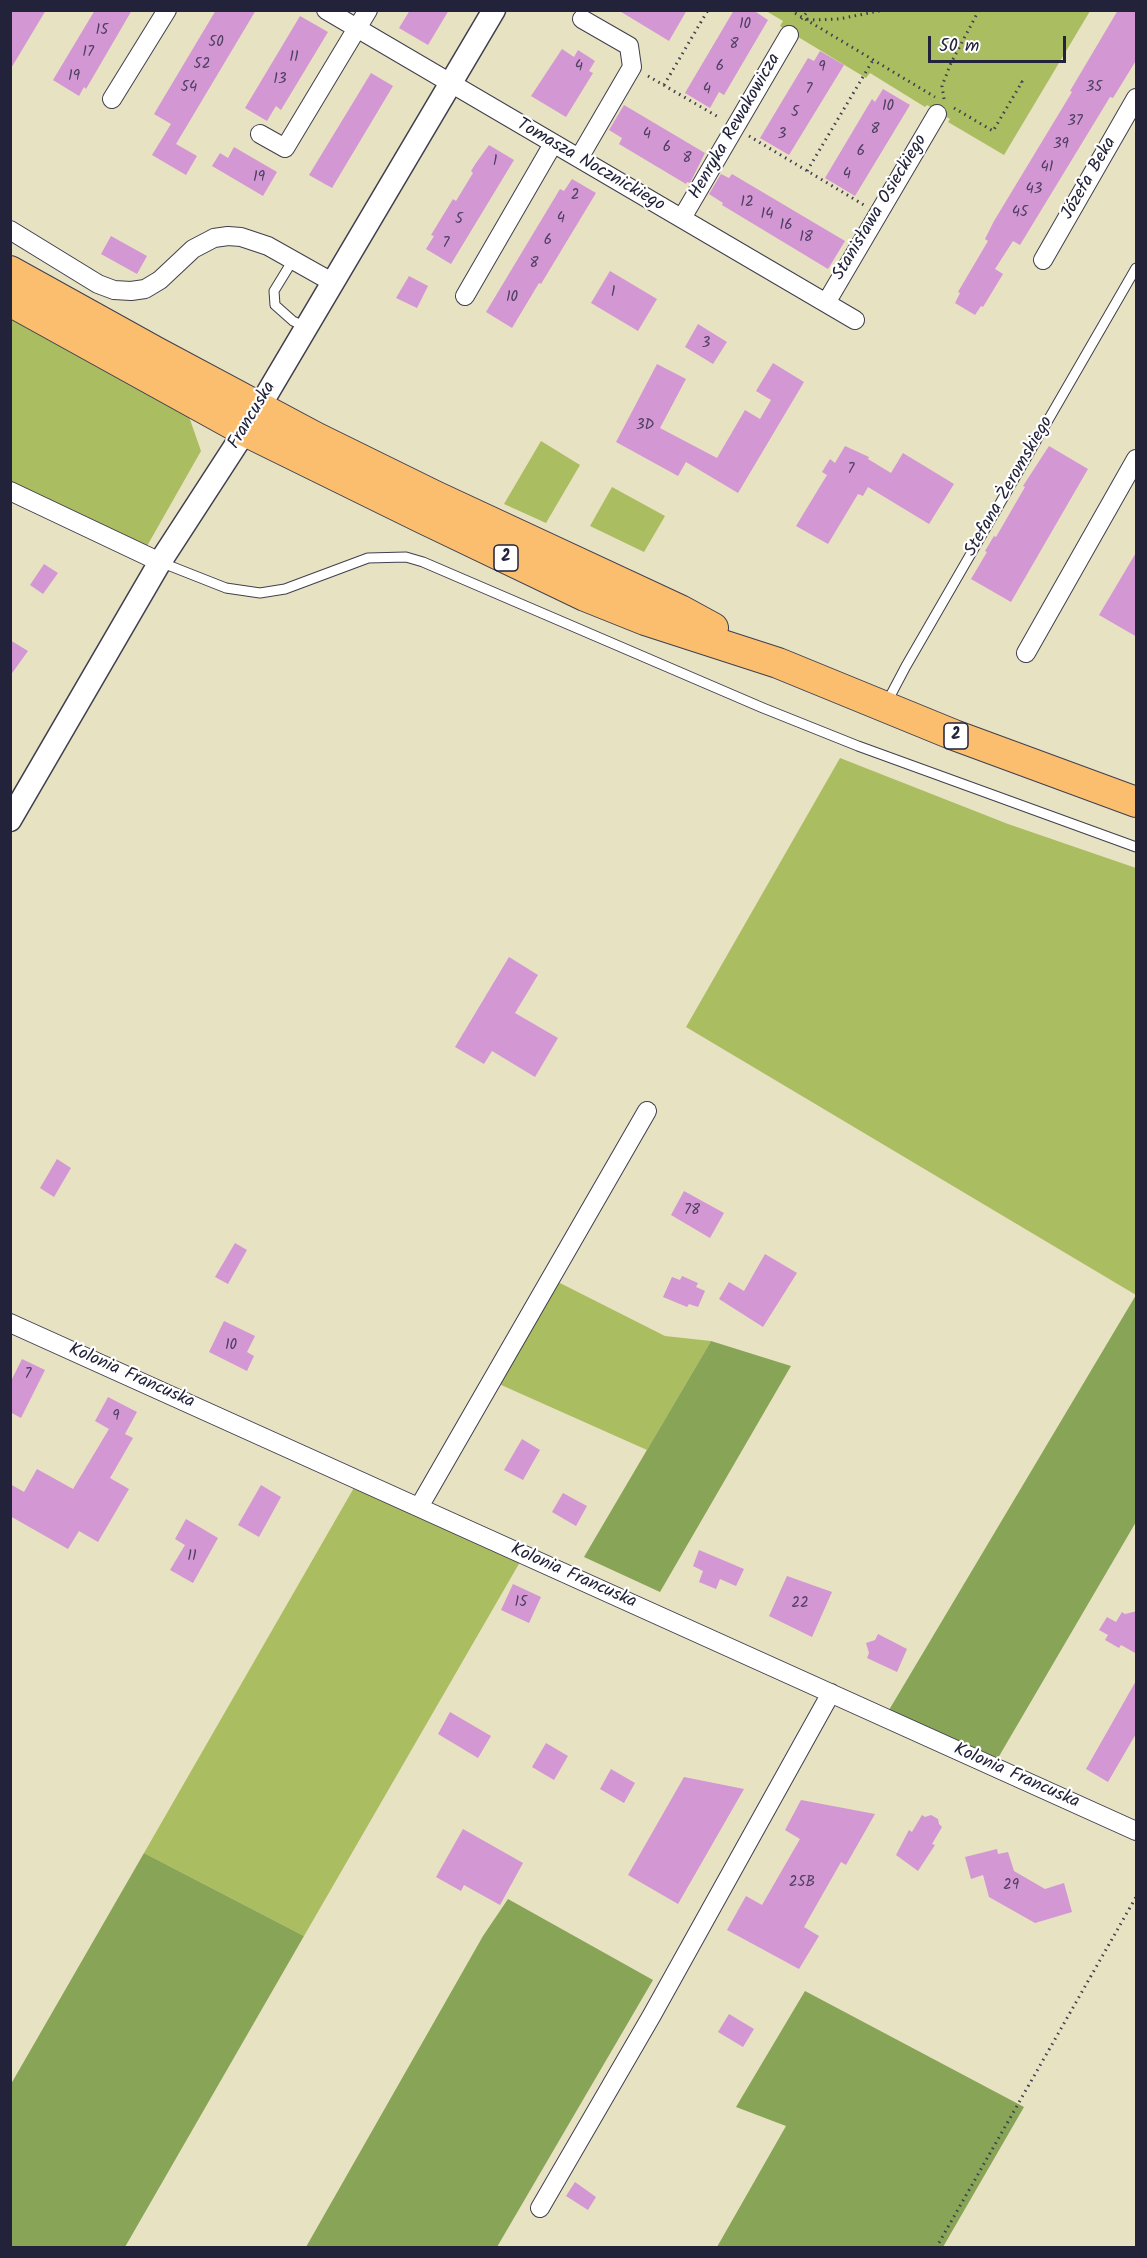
<!DOCTYPE html>
<html>
<head>
<meta charset="utf-8">
<style>
	body { margin:0 }
	#map { position:relative; width:1147px; height:2258px; overflow:hidden; background:#e7e2c1; font-family:Kalam,sans-serif }
	canvas { display:block }
	.frame { position:absolute; inset:0; border:12px solid #22223b; pointer-events:none }
	.scale { position:absolute; left:928px; top:36px; width:138px; height:27px; box-sizing:border-box; border:3px solid #22223b; border-top:0; padding-left:8px; font-size:18px; line-height:21px; white-space:nowrap; color:#22223b; -webkit-text-stroke:4px #fff; paint-order:stroke }
</style>
</head>
<body>
<div id="map">
<canvas width="1147" height="2258"></canvas>
<div class="frame"></div>
<div class="scale">50 m</div>
</div>
<script>
const ctx = document.querySelector('canvas').getContext('2d');
ctx.lineJoin = 'round';
function paint(path, color) {
  ctx.fillStyle = color;
  ctx.fill(path, 'evenodd');
}
function shape(rows) {
  const path = new Path2D();
  for (const r of rows) {
    path.moveTo(r[0], r[1]);
    for (let i = 2; i < r.length; i += 2) path.lineTo(r[i], r[i + 1]);
  }
  return path;
}
function stroke(path, color, width, dash) {
  ctx.strokeStyle = color;
  ctx.lineWidth = width;
  ctx.lineCap = dash ? 'butt' : 'round';
  ctx.setLineDash(dash || []);
  ctx.stroke(path);
}
function label(font, color, halo, rows, align = 'center') {
  ctx.font = font + ' Kalam,sans-serif';
  ctx.lineWidth = 4.5;
  ctx.setLineDash([]);
  ctx.textBaseline = 'middle';
  ctx.strokeStyle = halo;
  ctx.fillStyle = color;
  for (const [text, x, y, turn = 0] of rows) {
    ctx.save();
    ctx.translate(x, y);
    ctx.rotate((+turn || 0) * Math.PI / 180);
    ctx.textAlign = isNaN(turn) ? turn : align;
    if (halo) ctx.strokeText(text, 0, 0);
    ctx.fillText(text, 0, 0);
    ctx.restore();
  }
}
const green = shape([
	[766,11,1090,11,1004,155,948,122,950,119,927,105,925,107,870,73,866,78,780,26,783,21],
	[11,312,187,411,201,451,147,546,11,483],
	[541,441,580,465,546,523,504,504],
	[612,487,665,516,644,552,590,526],
	[840,758,1008,824,1136,868,1136,1295,686,1027],
	[556,1281,665,1336,711,1341,647,1450,499,1384],
	[355,1486,520,1562,304,1936,144,1853]
]);
const forest = shape([
	[1136,1295,1136,1522,998,1758,889,1710],
	[711,1341,791,1366,660,1592,584,1557],
	[144,1853,304,1936,125,2247,11,2247,11,2084],
	[508,1899,653,1980,497,2247,306,2247,483,1936],
	[805,1991,1024,2107,943,2247,717,2247,786,2126,736,2107]
]);
const building = shape([
	[10,10,46,10,10,70],
	[95,10,132,10,86,89,84,87,79,96,53,80],
	[216,10,256,10,176,144,197,156,186,175,152,155,171,124,154,114],
	[410,10,449,10,428,45,399,28],
	[618,10,687,10,669,41],
	[734,10,753,10,768,20,724,95,719,92,710,108,685,93],
	[1118,10,1137,10,1137,59,1113,98,1110,97,1020,245,1013,241,995,269,1003,274,983,307,981,306,975,315,955,303,960,293,958,292,988,241,985,239,994,221,1072,92,1070,91],
	[300,16,328,32,281,110,276,106,267,121,245,108],
	[562,49,574,57,578,50,595,61,589,71,593,73,566,117,531,96],
	[820,51,844,65,789,155,760,138,808,58,814,61],
	[371,73,393,86,332,188,309,175],
	[883,89,910,105,855,196,825,178,872,99,875,102],
	[624,105,705,153,690,183,687,182,686,184,619,144,622,138,609,130],
	[489,145,514,160,451,264,426,249,434,236,431,235,453,199,456,201,473,173,471,171,476,163],
	[234,147,277,172,263,196,212,166,220,153,228,158],
	[721,174,729,178,732,174,845,241,828,269,722,205,723,203,709,194],
	[572,179,596,193,541,284,539,283,512,328,486,312,560,189,564,191],
	[111,236,147,256,137,274,101,254],
	[610,271,657,299,638,331,591,303],
	[409,276,428,286,417,308,396,298],
	[698,324,727,342,713,364,685,347],
	[773,363,804,382,738,493,686,462,678,476,616,442,657,364,686,379,660,428,717,458,745,410,760,419,771,400,756,391],
	[845,446,869,457,868,459,891,473,903,453,954,484,929,524,868,487,863,496,858,494,828,544,796,526,827,475,822,472,830,459,835,463],
	[1049,446,1088,469,1011,602,971,579,987,552,985,551,994,536,996,537,1025,487,1023,486],
	[1137,551,1137,637,1099,615],
	[44,564,58,573,43,594,30,585],
	[10,640,28,651,10,676],
	[509,957,538,975,515,1013,558,1038,535,1077,492,1051,484,1064,455,1047],
	[57,1159,71,1168,54,1197,40,1188],
	[684,1191,724,1213,710,1238,671,1215],
	[235,1243,247,1250,228,1284,215,1277],
	[765,1254,797,1273,763,1327,719,1299,729,1282,744,1291],
	[682,1276,698,1283,696,1287,705,1291,698,1307,689,1304,687,1307,663,1297,672,1277,680,1280],
	[224,1321,255,1336,247,1352,254,1356,247,1371,209,1352],
	[22,1359,45,1370,21,1418,10,1412,10,1383],
	[108,1397,137,1412,125,1434,133,1438,110,1478,129,1489,98,1542,79,1531,68,1549,10,1516,10,1484,24,1492,37,1469,73,1489,109,1429,95,1421],
	[522,1439,540,1450,523,1480,504,1470],
	[261,1485,281,1497,259,1537,238,1525],
	[563,1493,587,1506,576,1526,552,1512],
	[186,1519,218,1538,193,1583,170,1570,185,1545,175,1539],
	[699,1550,744,1569,736,1586,720,1579,716,1589,699,1582,703,1571,693,1566],
	[787,1576,832,1592,812,1637,769,1616],
	[513,1584,541,1597,529,1623,501,1610],
	[1137,1611,1137,1654,1121,1645,1119,1648,1105,1640,1108,1635,1099,1630,1107,1617,1116,1622,1122,1612,1125,1614],
	[878,1634,907,1649,897,1672,867,1658,869,1653,866,1643,875,1640],
	[1137,1679,1137,1732,1108,1782,1086,1769],
	[450,1712,491,1736,478,1758,438,1734],
	[546,1743,568,1756,554,1780,532,1767],
	[611,1769,635,1783,624,1803,600,1789],
	[684,1777,744,1789,678,1904,628,1875],
	[801,1800,875,1814,846,1865,841,1862,804,1927,819,1936,799,1969,727,1930,746,1896,762,1905,800,1839,785,1830],
	[922,1815,925,1817,931,1815,938,1819,939,1824,942,1827,932,1844,935,1845,918,1871,896,1855,909,1830,912,1832],
	[463,1829,523,1863,500,1905,464,1885,461,1891,436,1877],
	[997,1849,998,1854,1008,1852,1014,1871,1045,1889,1064,1883,1072,1912,1035,1923,989,1897,983,1875,971,1879,965,1857],
	[729,2014,754,2029,743,2047,718,2032],
	[575,2182,596,2197,588,2210,566,2196]
]);
const path = shape([
	[790,10,935,97],
	[801,19,809,10],
	[807,19,815,20,839,19,884,10],
	[648,76,720,118],
	[664,85,708,10],
	[944,99,942,86,951,63,979,10],
	[954,108,993,131,1022,82,1017,79],
	[749,136,864,205],
	[807,171,873,60],
	[936,2248,1136,1897]
]);
const service = shape([
	[293,260,274,291,275,305,293,321,306,327],
	[160,562,226,588,260,593,285,589,368,558,406,557,423,562,763,708,858,746,1136,847],
	[887,702,906,666,1136,268]
]);
const minor = shape([
	[326,10,855,320],
	[112,99,167,10],
	[260,134,285,148,368,10],
	[579,158,632,67,629,46,582,19],
	[682,218,789,35],
	[10,230,98,284,114,290,131,291,145,289,160,280,193,249,214,238,228,236,241,237,268,246,332,282],
	[1043,260,1136,98],
	[465,296,553,144],
	[826,303,937,114],
	[10,491,160,562],
	[1026,653,1136,459],
	[10,1323,1136,1831],
	[419,1507,647,1111],
	[540,2208,652,2015,831,1693]
]);
const tertiary = shape([
	[10,820,160,562,245,431,494,10]
]);
const trunk = shape([
	[10,271,156,352,315,437,435,496,680,610,713,628],
	[10,301,245,431,420,517,585,596,645,620,778,663,954,735,1136,802]
]);
const numberNames = [
	["10",745,25],
	["15",102,31],
	["50",216,43],
	["8",734,45],
	["17",88,53],
	["11",294,58],
	["52",202,65],
	["4",579,67],
	["6",720,67],
	["9",822,68],
	["19",74,77],
	["13",280,80],
	["54",189,88],
	["35",1094,88],
	["4",707,90],
	["7",809,90],
	["10",888,107],
	["5",795,113],
	["37",1075,122],
	["8",875,130],
	["4",647,135],
	["3",782,135],
	["39",1061,145],
	["6",667,148],
	["6",861,152],
	["8",687,159],
	["1",495,162],
	["41",1047,168],
	["4",847,175],
	["19",259,178],
	["43",1034,190],
	["2",575,196],
	["12",747,203],
	["45",1020,213],
	["14",767,215],
	["4",561,219],
	["5",459,220],
	["16",786,226],
	["18",806,238],
	["6",548,241],
	["7",446,244],
	["8",534,264],
	["1",613,293],
	["10",512,298],
	["3",706,344],
	["3D",645,426],
	["7",851,470],
	["78",692,1211],
	["10",231,1346],
	["7",28,1375],
	["9",116,1417],
	["11",192,1557],
	["15",521,1603],
	["22",800,1604],
	["25B",802,1883],
	["29",1011,1886]
];
const shields = [
	[506,558,24],
	[956,736,24]
];
const shieldNames = [
	["2",506,558],
	["2",956,736]
];
const streetNames = [
	["Henryka Rewakowicza",736,127,-60],
	["Tomasza Nocznickiego",590,166,30],
	["Józefa Beka",1090,179,-60],
	["Stanisława Osieckiego",881,208,-59],
	["Francuska",253,416,-59],
	["Stefana Żeromskiego",1010,487,-60],
	["Kolonia Francuska",131,1377,24],
	["Kolonia Francuska",573,1577,24],
	["Kolonia Francuska",1016,1777,24]
];
paint(green, '#abbd61');
paint(forest, '#88a457');
paint(building, '#d397d4');
stroke(service, '#403f4f', 11);
stroke(minor, '#403f4f', 20);
stroke(tertiary, '#403f4f', 25);
stroke(trunk, '#403f4f', 32);
stroke(path, '#403f4f', 3, [1.5, 4.5]);
stroke(service, '#fff', 9);
stroke(minor, '#fff', 18);
stroke(tertiary, '#fff', 22);
stroke(trunk, '#fabe6e', 30);
label('15px', '#4e3f61', null, numberNames);
for (const [x, y, w] of shields) {
  const box = new Path2D();
  box.roundRect(x - w / 2, y - 13, w, 26, 4.5);
  ctx.fillStyle = '#fff';
  ctx.fill(box);
  stroke(box, '#22223b', 1.5);
}
label('bold 16px', '#22223b', null, shieldNames);
label('18px', '#22223b', '#fff', streetNames);
</script>
</body>
</html>
